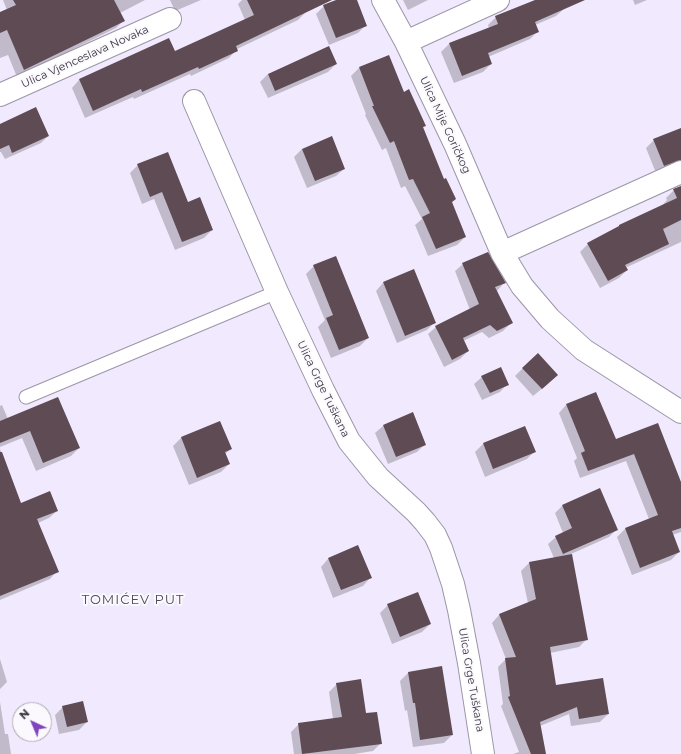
<!DOCTYPE html>
<html>
<head>
<meta charset="utf-8">
<style>
	body { margin:0 }
	#map { position:relative; width:681px; height:754px; overflow:hidden; background:#f1e9fd; font-family:Montserrat,sans-serif }
	canvas { display:block }
	.north { position:absolute; left:12px; top:702px; width:40px; height:40px; box-sizing:border-box; background:#fbf9fd; border:1px solid #adaab0; border-radius:50%; rotate:316deg; font-size:11px; font-weight:700; line-height:16px; text-align:center; color:#37343c }
	.north::after { content:''; display:block; margin:auto; width:14px; height:18px; background:#7e45bc; clip-path:polygon(50% 0,100% 100%,50% 72%,0 100%) }
</style>
</head>
<body>
<div id="map">
<canvas width="681" height="754"></canvas>
<div class="north">N</div>
</div>
<script>
const ctx = document.querySelector('canvas').getContext('2d');
ctx.lineJoin = 'round';
function paint(path, color) {
  ctx.fillStyle = color;
  ctx.fill(path, 'evenodd');
}
function shape(rows) {
  const path = new Path2D();
  for (const r of rows) {
    path.moveTo(r[0], r[1]);
    for (let i = 2; i < r.length; i += 2) path.lineTo(r[i], r[i + 1]);
  }
  return path;
}
function stroke(path, color, width, dash) {
  ctx.strokeStyle = color;
  ctx.lineWidth = width;
  ctx.lineCap = dash ? 'butt' : 'round';
  ctx.setLineDash(dash || []);
  ctx.stroke(path);
}
function label(font, color, halo, rows, align = 'center') {
  ctx.font = font + ' Montserrat,sans-serif';
  ctx.lineWidth = 4;
  ctx.setLineDash([]);
  ctx.textBaseline = 'middle';
  ctx.strokeStyle = halo;
  ctx.fillStyle = color;
  for (const [text, x, y, turn = 0] of rows) {
    ctx.save();
    ctx.translate(x, y);
    ctx.rotate((+turn || 0) * Math.PI / 180);
    ctx.textAlign = isNaN(turn) ? turn : align;
    if (halo) ctx.strokeText(text, 0, 0);
    ctx.fillText(text, 0, 0);
    ctx.restore();
  }
}
const shadow = shape([
	[3,0,145,0,120,13,124,20,116,28,17,77,8,55,0,58,0,13,7,10],
	[170,0,201,0,175,11],
	[242,0,300,0,306,12,298,20,237,49,229,58,191,76,190,74,134,99,133,97,85,118,72,88,79,80,175,53,245,20,238,4],
	[339,0,356,0,366,25,358,33,329,45,316,14,324,6],
	[403,0,428,0,408,10],
	[542,0,560,0,564,9,556,16,535,25,538,31,530,39,488,57,491,64,483,72,454,83,441,52,449,44,489,28,488,25,496,17],
	[633,0,647,0,635,5],
	[389,56,403,93,425,125,422,128,465,237,457,245,428,256,415,225,422,219,405,186,401,188,386,148,382,150,365,115,366,114,351,76,359,68],
	[336,64,328,72,268,98,260,82,268,74],
	[0,125,48,136,41,143,5,159,1,152,0,152],
	[681,129,681,170,656,173,646,148,654,140],
	[302,149,344,169,336,176,307,188,294,157],
	[138,165,212,230,204,238,175,250,154,199,142,204,130,173],
	[681,187,681,242,625,268,627,270,619,278,600,288,580,252,588,244,661,207,667,200,666,198,674,190],
	[463,264,504,283,497,291,511,323,503,331,489,338,482,332,463,341,468,351,460,359,444,367,428,334,436,327,470,310,455,271],
	[314,266,368,338,360,346,331,358,318,327,325,320,306,274],
	[383,283,435,322,427,330,397,343,376,291],
	[523,368,549,383,533,396,515,376],
	[482,377,507,384,500,392,482,400,474,384],
	[2,405,8,419,79,448,71,456,36,471,22,438,0,447,0,406],
	[566,405,615,441,681,485,681,532,672,535,679,552,671,560,632,575,617,537,625,529,649,519,626,461,580,478,574,461,577,458,559,413],
	[219,422,231,449,225,454,229,464,221,472,189,485,173,446,181,438],
	[383,426,425,444,417,452,388,464,375,433],
	[525,427,535,451,527,459,485,477,475,452,483,444],
	[0,449,20,504,57,511,49,518,38,523,57,571,50,579,0,600],
	[562,506,617,529,609,537,571,554,587,639,579,647,550,653,555,686,608,714,600,722,571,726,569,714,540,726,545,754,513,754,519,752,501,706,503,704,498,667,506,659,492,623,499,615,528,603,521,571,529,563,554,558,548,544,556,537,563,533,555,513],
	[328,559,370,578,363,586,333,598,321,567],
	[388,605,430,624,422,632,392,644,380,613],
	[0,659,7,682,0,689],
	[441,668,452,735,444,743,413,747,407,710,405,711,400,681,408,673],
	[337,684,365,715,381,743,373,751,354,754,294,754,291,732,299,724,333,719,329,692],
	[0,702,5,734,8,734,11,754,0,754],
	[63,707,87,722,79,730,59,734,55,715]
]);
const building = shape([
	[13,0,114,0,125,21,24,70,7,30,0,33,0,12,16,5],
	[247,0,332,0,236,46,238,51,199,69,198,67,142,92,141,89,93,111,79,79,169,38,175,51,254,15],
	[336,0,357,0,367,26,336,38,323,5],
	[535,0,585,0,535,22,539,32,488,53,492,64,462,76,449,43,498,24,495,16],
	[329,46,337,64,275,91,268,74],
	[389,55,404,92,409,89,426,126,423,127,444,179,446,178,456,199,452,202,466,237,436,249,422,217,430,213,413,179,409,180,394,141,390,143,372,106,374,106,359,67],
	[36,107,49,136,12,153,9,145,0,149,0,124],
	[681,128,681,160,664,166,653,139],
	[332,136,345,169,315,181,302,149],
	[168,152,188,202,200,197,213,230,182,242,162,192,150,197,137,164],
	[681,186,681,220,663,229,669,244,625,265,628,270,608,281,587,243,619,226,619,225,677,198,673,189],
	[488,252,506,283,495,287,513,323,497,331,490,325,463,338,469,351,452,360,435,326,479,304,462,263],
	[336,256,369,338,339,350,326,318,333,315,313,265],
	[414,269,436,323,405,336,383,282],
	[538,353,558,375,542,389,522,368],
	[501,367,509,385,490,393,481,376],
	[596,392,616,439,658,423,681,482,681,528,672,531,680,552,640,568,625,528,658,515,634,454,588,471,581,453,585,451,566,404],
	[58,397,80,448,43,463,30,431,0,443,0,421],
	[413,412,426,445,396,457,383,425],
	[220,421,232,449,225,452,230,464,197,478,181,437],
	[525,426,536,452,493,469,483,443],
	[0,452,2,452,21,503,50,491,58,511,37,519,59,572,0,596],
	[600,488,618,530,563,554,555,536,572,528,562,505],
	[358,545,372,578,341,590,328,558],
	[572,554,588,640,550,647,556,685,603,678,609,714,579,719,577,707,540,722,546,754,531,754,508,697,510,696,505,658,516,657,499,614,536,599,529,562],
	[418,592,431,624,400,637,387,604],
	[442,666,453,735,420,740,415,703,413,703,408,672],
	[361,679,366,713,377,712,382,744,302,754,298,723,342,717,336,683],
	[83,701,88,722,67,727,62,706]
]);
const service = shape([
	[26,397,277,292]
]);
const minor = shape([
	[383,0,406,42,455,144,502,253,522,286,550,319,584,350,681,412],
	[406,42,498,0],
	[0,95,170,19],
	[194,101,277,292,323,390,349,441,378,477,416,512,425,522,435,535,441,548,453,584,459,610,469,663,483,754],
	[502,253,681,172]
]);
const streetNames = [
	["Ulica Vjenceslava Novaka",85,57,-24],
	["Ulica Mije Goričkog",445,125,65],
	["Ulica Grge Tuškana",323,389,64],
	["Ulica Grge Tuškana",471,680,80]
];
const quarterNames = [
	["TOMIĆEV PUT",133,600]
];
paint(shadow, '#0003');
paint(building, '#5e4b53');
stroke(service, '#9c95a7', 15);
stroke(minor, '#9c95a7', 24);
stroke(service, '#fff', 13);
stroke(minor, '#fff', 22);
label('11px', '#37343c', '#fbf9fd', streetNames);
ctx.letterSpacing = '1px';
label('13px', '#4f4959', '#fbf9fd', quarterNames);
ctx.letterSpacing = '0px';
</script>
</body>
</html>
